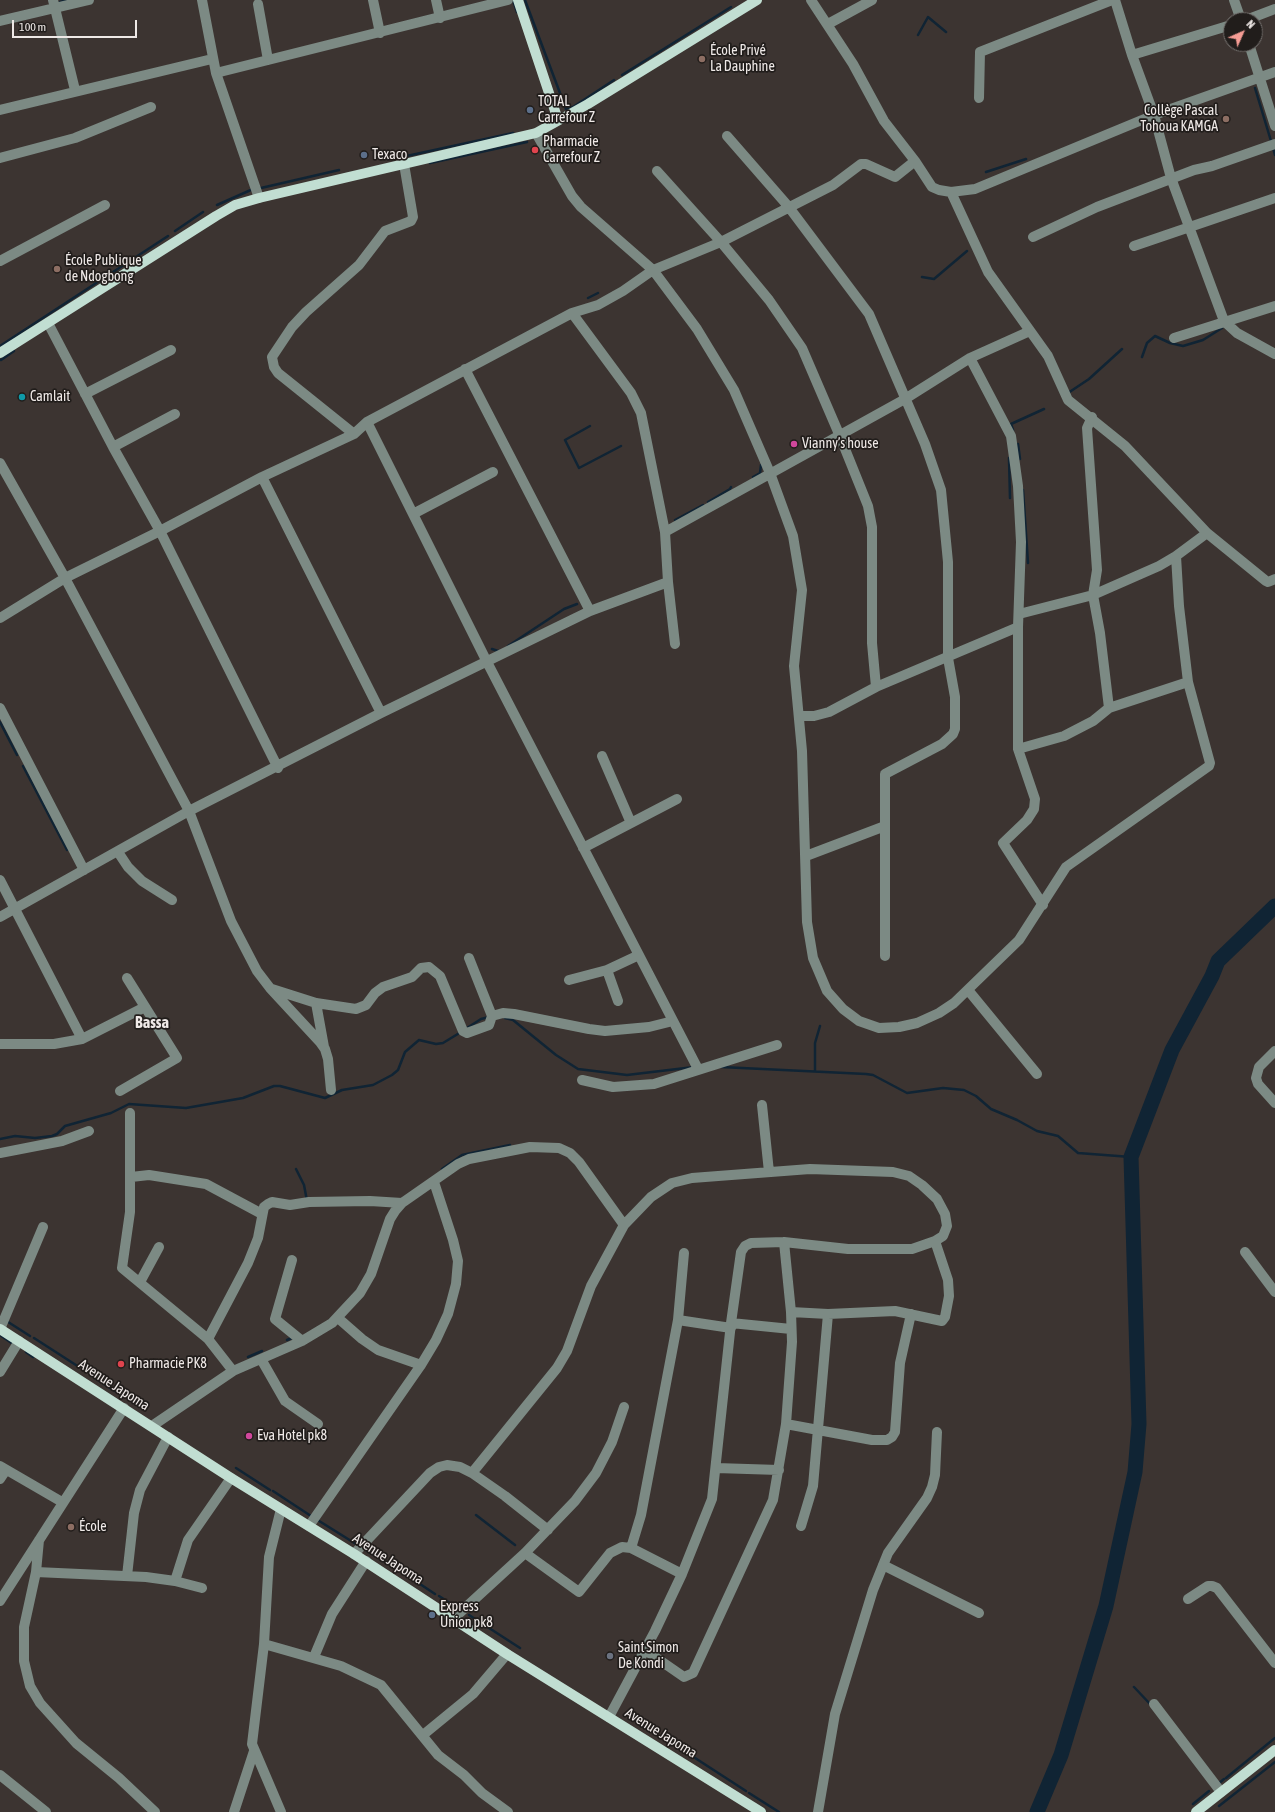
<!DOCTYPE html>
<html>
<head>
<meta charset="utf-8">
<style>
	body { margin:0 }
	#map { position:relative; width:1275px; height:1812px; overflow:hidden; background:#3c3431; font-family:"Asap Condensed",sans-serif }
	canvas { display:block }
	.north { position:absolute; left:1223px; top:12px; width:40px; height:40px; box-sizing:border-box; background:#211d1b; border:1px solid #736f6d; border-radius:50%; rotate:45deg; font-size:11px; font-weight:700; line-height:16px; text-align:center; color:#efe9e7 }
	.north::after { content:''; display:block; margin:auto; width:14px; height:18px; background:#f59c94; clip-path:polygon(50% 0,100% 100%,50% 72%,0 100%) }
	.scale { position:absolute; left:12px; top:20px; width:125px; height:18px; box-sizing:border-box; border:2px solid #efe9e7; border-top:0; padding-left:5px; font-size:12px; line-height:14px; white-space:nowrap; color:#efe9e7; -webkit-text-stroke:3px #211d1b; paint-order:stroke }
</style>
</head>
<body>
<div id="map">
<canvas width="1275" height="1812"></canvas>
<div class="north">N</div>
<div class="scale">100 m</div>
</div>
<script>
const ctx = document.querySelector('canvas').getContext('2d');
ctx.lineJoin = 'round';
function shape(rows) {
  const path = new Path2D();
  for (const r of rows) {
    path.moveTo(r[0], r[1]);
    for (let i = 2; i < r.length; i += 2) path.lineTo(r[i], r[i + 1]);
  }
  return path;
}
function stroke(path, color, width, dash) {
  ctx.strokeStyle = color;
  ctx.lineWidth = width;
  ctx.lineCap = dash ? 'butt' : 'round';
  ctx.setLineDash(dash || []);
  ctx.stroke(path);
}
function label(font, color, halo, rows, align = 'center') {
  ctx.font = font + ' "Asap Condensed",sans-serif';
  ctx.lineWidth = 3.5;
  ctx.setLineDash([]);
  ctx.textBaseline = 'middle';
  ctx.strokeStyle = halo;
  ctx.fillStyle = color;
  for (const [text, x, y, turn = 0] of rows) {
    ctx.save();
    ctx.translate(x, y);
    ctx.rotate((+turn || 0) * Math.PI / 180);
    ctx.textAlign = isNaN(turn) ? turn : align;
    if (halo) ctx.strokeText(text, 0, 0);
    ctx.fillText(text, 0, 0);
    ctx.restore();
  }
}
const stream = shape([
	[513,0,517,12],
	[525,0,566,109,573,107,614,80],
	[60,2,67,0],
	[918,35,928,17,946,32],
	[622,75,731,7],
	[1255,88,1271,141],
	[1273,148,1275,155],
	[402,157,513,133],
	[430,163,527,142],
	[986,172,1026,159],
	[261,188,339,170],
	[217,205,253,189],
	[175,231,203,212],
	[922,277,934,279,967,251],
	[588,298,598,293],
	[0,346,168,236],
	[1142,357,1147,343,1155,336,1170,343,1183,346,1203,340,1222,328],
	[1,360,14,351],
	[1068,393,1089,379,1122,349],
	[590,426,565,440,579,468,621,446],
	[1013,430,1011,424,1044,409],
	[1018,444,1020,459],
	[1009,458,1010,498],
	[753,477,760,473,761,465],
	[1023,490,1028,563],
	[708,502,730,489,731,487],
	[675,520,703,505],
	[508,646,564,609,577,604],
	[492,649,498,651],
	[0,722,17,755],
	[23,766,67,850],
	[505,1018,513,1020,556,1055,578,1069,627,1075,694,1067],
	[467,1028,481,1019,489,1017],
	[721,1067,866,1074,873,1075,907,1093,943,1088,964,1090,976,1096,991,1109,1017,1120,1037,1131,1058,1136,1078,1153,1131,1157],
	[815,1071,815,1043,820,1026],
	[0,1139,15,1136,35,1138,52,1136,57,1134,65,1126,111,1113,129,1104,186,1108,243,1098,274,1086,280,1086,325,1098,342,1090,373,1085,392,1075,398,1070,405,1052,419,1040,436,1044,443,1043,461,1032],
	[296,1169,304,1185,307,1201],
	[442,1169,462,1155,510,1145],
	[5,1320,30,1336],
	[0,1335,13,1344],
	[34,1338,79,1367],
	[287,1340,294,1337],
	[26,1352,33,1357],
	[248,1357,262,1351],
	[95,1378,101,1382],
	[104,1384,118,1393],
	[236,1468,270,1490],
	[273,1491,311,1516],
	[476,1515,515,1545],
	[316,1519,356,1544],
	[367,1551,387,1563,403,1567],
	[405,1568,414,1580,435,1594],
	[439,1596,453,1605],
	[469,1615,520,1648],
	[1134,1687,1151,1705],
	[692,1756,746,1791],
	[1226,1778,1275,1738],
	[1218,1784,1224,1779],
	[749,1793,779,1812],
	[1193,1804,1209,1791],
	[1219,1806,1275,1762]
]);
const river = shape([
	[1037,1812,1061,1755,1106,1606,1135,1472,1139,1424,1131,1157,1172,1050,1212,976,1218,961,1275,906]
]);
const minor = shape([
	[53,0,75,90],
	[202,0,216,73,259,198],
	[373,0,380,33],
	[436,0,440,18],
	[811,0,853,64,884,121,915,161,932,187,939,190,951,192,975,189,1154,115,1275,72],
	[1115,0,1132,55,1154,115,1171,178,1224,321,1237,333,1275,354],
	[1234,0,1241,20],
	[258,4,268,60],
	[1246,20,1275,9],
	[0,21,89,0],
	[828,24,872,0],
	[1249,44,1275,126],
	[1132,55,1231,25],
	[216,73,508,0],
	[979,98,980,52,1112,0],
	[0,110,212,59],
	[536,133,572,196,581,207,653,270,697,329,734,390,770,473,793,536,802,590,794,666,802,751,807,922,813,958,827,991,843,1009,859,1021,879,1028,899,1027,917,1023,939,1013,954,1003,1019,940,1066,867,1209,766,1210,763,1188,682,1179,606,1176,556],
	[727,136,788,206,869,314,925,444,941,490,948,562,948,658,955,697,955,729,953,734,942,744,885,774,885,826],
	[0,158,75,138,151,107],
	[657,171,721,242,769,300,802,348,839,434,868,506,872,527,872,643,876,687],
	[951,192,988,272,1048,356,1068,400,1125,446,1207,533,1266,581,1268,582,1275,579],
	[1033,237,1097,207,1194,170,1212,166,1275,144],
	[1134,246,1275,198],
	[0,261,105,205],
	[572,313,631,393,641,413,665,532,668,582,675,644],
	[48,323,113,447,160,531,278,768],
	[1174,338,1275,306],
	[970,358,1011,436,1018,486,1021,542,1018,627,1018,749,1035,799,1034,809,1027,820,1003,843,1043,905],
	[465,369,590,611],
	[85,394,171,350],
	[367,422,487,662,698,1069],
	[354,434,278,373,274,367,272,357,292,327,306,312,359,265,385,231,411,221,413,217,404,164],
	[113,447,175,414],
	[0,463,65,578,189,811,231,921,257,971,270,988,320,1042,325,1049,328,1059,331,1090],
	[262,477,381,713],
	[413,514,493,472],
	[665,532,905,399,970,358,1030,331],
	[1019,614,1093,595,1159,566,1176,556,1207,533],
	[0,618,65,578,160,531,262,477,354,434,367,422,572,313,598,305,623,291,653,270,721,242,833,185,861,164,866,164,895,177,915,161],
	[0,708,84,870],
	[1109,708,1188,682],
	[799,716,814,716,829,712,876,687,1018,627],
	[1018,749,1064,736,1093,721,1109,708,1100,633,1093,595,1097,570,1087,428,1092,417],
	[602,756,631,823],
	[583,848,677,799],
	[118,852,128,867,142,881,172,900],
	[806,856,885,826,885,956],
	[0,880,82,1039],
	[0,917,189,811,381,713,590,611,668,582],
	[607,970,618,1001],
	[569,980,607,970,639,955],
	[272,989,316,1003,356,1009,366,1005,375,993,383,987,412,977,421,968,429,967,440,976,463,1031,467,1033,489,1025,492,1016,469,958],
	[968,990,1037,1074],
	[316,1003,324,1047],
	[492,1016,503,1013,514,1014,589,1029,605,1031,649,1027,673,1021],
	[0,1044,54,1044,82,1039,145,1007],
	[1275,1051,1259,1067,1256,1078,1258,1084,1275,1103],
	[582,1080,613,1087,654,1084,777,1045],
	[120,1091,177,1058,127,978],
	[762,1105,769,1172],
	[130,1113,130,1212,122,1268,208,1339,233,1371],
	[0,1153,62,1141,89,1131],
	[131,1177,149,1175,206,1184,262,1214],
	[1245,1252,1275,1292],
	[292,1260,275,1319,302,1341],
	[140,1282,159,1247],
	[791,1312,828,1314,895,1311,942,1321,945,1317,949,1296,948,1280,935,1241],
	[338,1318,362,1339,378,1350,421,1365],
	[678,1320,731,1328],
	[731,1323,791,1329],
	[0,1329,43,1227],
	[208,1339,248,1263,258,1238,264,1207,268,1204,272,1202,290,1205,309,1202,370,1201,402,1203],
	[261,1359,285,1401,318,1424],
	[0,1372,19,1341],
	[786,1424,872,1440,887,1440,892,1437,895,1432,900,1363,911,1314],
	[152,1426,233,1371,302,1341,332,1323,360,1293,371,1274,390,1219,395,1211,402,1203,458,1164,469,1159,530,1147,559,1148,570,1153,579,1162,624,1225],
	[0,1466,62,1502],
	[716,1468,779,1470],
	[472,1473,557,1368,567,1351,591,1286,624,1225,651,1197,672,1183,692,1178,810,1169,893,1172,909,1176,922,1185,937,1199,945,1214,947,1226,943,1236,935,1241,912,1249,848,1249,784,1242,751,1243,745,1246,741,1252,731,1323,712,1499,682,1574,655,1631,609,1717],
	[0,1479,6,1470],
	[281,1509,269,1557,264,1644,252,1744,281,1812],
	[309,1526,421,1365,436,1340,448,1314,456,1284,458,1261,453,1240,434,1182],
	[801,1526,813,1486,828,1314],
	[39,1540,36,1572,24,1627,24,1661,30,1686,40,1703,76,1743,119,1778,155,1812],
	[631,1548,641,1515,678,1320,684,1253],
	[525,1553,579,1592,610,1553,622,1547,631,1548,682,1574],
	[354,1554,430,1473,439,1467,447,1465,460,1467,472,1473,505,1496,548,1530],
	[883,1565,979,1613],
	[36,1572,146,1577,175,1581,202,1588],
	[127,1576,134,1513,140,1490,168,1437],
	[175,1581,188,1540,231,1478],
	[1188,1599,1208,1586,1212,1586,1217,1588,1275,1663],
	[0,1601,124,1408],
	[453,1619,525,1553,575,1501,596,1473,612,1442,624,1407],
	[264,1644,341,1666,381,1685,438,1755,464,1775,482,1793,508,1812],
	[645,1650,684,1677,693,1673,773,1500,786,1424,792,1342,791,1312,784,1242],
	[314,1657,332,1614,366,1561],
	[1154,1704,1221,1792],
	[423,1735,473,1694,507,1654],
	[0,1775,46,1812],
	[234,1812,254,1751],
	[818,1812,835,1714,873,1590,888,1553,927,1498,932,1487,935,1475,937,1432]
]);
const major = shape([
	[518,0,558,120],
	[0,353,216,216,235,205,259,198,536,133,588,104,757,0],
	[0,1329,231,1478,354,1554,507,1654,761,1812],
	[1196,1812,1275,1750]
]);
const markers = [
	[702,59,4,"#8d6e63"],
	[530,110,4,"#5c6f8a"],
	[1226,119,4,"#8d6e63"],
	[535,150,4,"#e0444e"],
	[364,155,4,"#5c6f8a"],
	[57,269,4,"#8d6e63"],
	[22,397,4,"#0f9aa8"],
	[794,444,4,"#d1479c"],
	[121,1364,4,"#e0444e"],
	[249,1436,4,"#d1479c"],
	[71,1527,4,"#8d6e63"],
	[432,1615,4,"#5c6f8a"],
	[610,1656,4,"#6b7280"]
];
const poiNames = [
	["École Privé",710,51],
	["La Dauphine",710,67],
	["TOTAL",538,102],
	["Carrefour Z",538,118],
	["Collège Pascal",1218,111,"right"],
	["Tohoua KAMGA",1218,127,"right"],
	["Pharmacie",543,142],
	["Carrefour Z",543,158],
	["Texaco",372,155],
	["École Publique",65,261],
	["de Ndogbong",65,277],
	["Camlait",30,397],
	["Vianny’s house",802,444],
	["Pharmacie PK8",129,1364],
	["Eva Hotel pk8",257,1436],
	["École",79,1527],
	["Express",440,1607],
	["Union pk8",440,1623],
	["Saint Simon",618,1648],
	["De Kondi",618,1664]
];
const streetNames = [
	["Avenue Japoma",114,1385,33],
	["Avenue Japoma",388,1559,33],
	["Avenue Japoma",661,1733,32]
];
const quarterNames = [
	["Bassa",152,1023]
];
stroke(stream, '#102434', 2.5);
stroke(river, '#102434', 15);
stroke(minor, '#7c8a84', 10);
stroke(major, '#c1ded2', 10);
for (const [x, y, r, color] of markers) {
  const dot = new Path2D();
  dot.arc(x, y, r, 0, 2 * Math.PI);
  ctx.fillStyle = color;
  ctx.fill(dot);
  stroke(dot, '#211d1b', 1.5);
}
label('14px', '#efe9e7', '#211d1b', poiNames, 'left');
label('14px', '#efe9e7', '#211d1b', streetNames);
label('bold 16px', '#efe9e7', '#211d1b', quarterNames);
</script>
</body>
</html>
